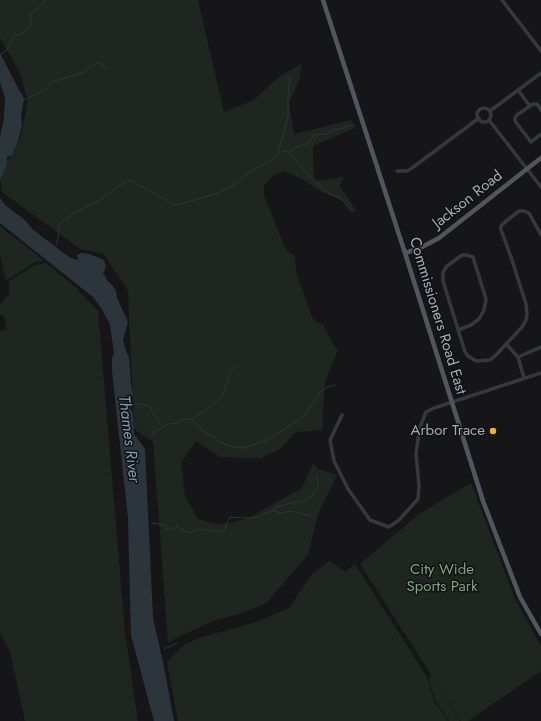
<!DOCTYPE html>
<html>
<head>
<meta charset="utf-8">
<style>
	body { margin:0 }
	canvas { display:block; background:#161618 }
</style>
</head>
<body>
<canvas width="541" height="721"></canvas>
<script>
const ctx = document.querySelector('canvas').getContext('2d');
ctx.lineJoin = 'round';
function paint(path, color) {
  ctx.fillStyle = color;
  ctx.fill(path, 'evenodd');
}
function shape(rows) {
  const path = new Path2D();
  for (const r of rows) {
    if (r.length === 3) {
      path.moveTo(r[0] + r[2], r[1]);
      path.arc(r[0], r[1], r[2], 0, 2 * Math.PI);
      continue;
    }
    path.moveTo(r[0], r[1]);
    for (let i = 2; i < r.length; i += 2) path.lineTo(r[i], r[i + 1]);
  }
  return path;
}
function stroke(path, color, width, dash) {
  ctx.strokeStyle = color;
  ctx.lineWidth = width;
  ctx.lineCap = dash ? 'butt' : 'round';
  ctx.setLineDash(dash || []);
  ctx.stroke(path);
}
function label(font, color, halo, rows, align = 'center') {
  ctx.font = font + ' Jost,sans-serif';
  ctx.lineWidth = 3;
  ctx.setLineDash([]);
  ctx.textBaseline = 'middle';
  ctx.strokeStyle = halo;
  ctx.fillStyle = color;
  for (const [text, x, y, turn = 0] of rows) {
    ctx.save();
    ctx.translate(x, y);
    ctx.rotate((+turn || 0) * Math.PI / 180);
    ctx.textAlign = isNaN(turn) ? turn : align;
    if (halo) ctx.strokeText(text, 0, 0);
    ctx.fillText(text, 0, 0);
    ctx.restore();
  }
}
const green = shape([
	[0,0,198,0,224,112,254,100,279,77,302,63,299,80,289,103,294,134,351,120,355,128,313,146,314,181,344,177,340,186,356,211,352,213,343,201,318,190,304,180,284,171,273,176,264,186,264,196,286,250,295,256,296,272,313,319,324,326,331,341,338,350,325,382,322,430,296,432,280,449,261,458,220,457,196,441,181,463,185,496,198,519,222,525,249,518,302,488,313,463,318,469,337,475,318,514,308,555,266,603,243,613,215,620,168,642,153,442,134,429,128,291,104,254,80,249,2,192,0,175,21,136,28,100,19,71,0,38],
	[0,226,44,261,34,262,6,281,0,254],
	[46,263,75,287,98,311,125,633,138,721,25,721,10,651,0,633,0,331,7,330,4,315,0,315,0,305,9,294,9,281,35,265],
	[471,483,515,599,541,646,541,671,468,721,461,721,360,564,419,514],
	[330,561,345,572,355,564,427,677,434,701,448,721,178,721,167,662,184,645,199,638,259,621,289,608,312,574],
	[431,676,432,676,460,721,449,721,435,700,429,680]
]);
const water = shape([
	[0,53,19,90,22,94,24,100,21,115,22,125,17,145,13,150,13,154,7,157,7,164,0,180,0,137,4,118,5,98,0,82],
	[0,198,5,205,26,221,32,229,69,257,77,260,78,258,77,255,82,253,89,254,104,260,106,267,103,273,107,280,113,286,116,291,117,298,128,322,123,340,125,348,129,358,131,385,133,395,127,400,133,414,134,434,145,449,153,618,164,667,174,721,154,721,131,635,128,518,112,371,112,358,114,354,110,324,101,308,93,297,0,223]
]);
const stream = shape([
	[1,54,6,51,15,35,21,34,29,28,31,25,30,15,46,0],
	[24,100,45,90,52,82,84,72,91,66,100,62,107,71],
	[290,151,294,148,307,144,314,135,327,134,333,130,342,129,348,125,354,125],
	[278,153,288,117,288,94,290,76],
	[56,245,58,239,59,224,68,217,103,198,117,187,130,180,175,205,195,200,218,193,235,184,248,173,267,163,278,154,284,151,289,152,304,170,324,190,334,196,340,197,351,211],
	[130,405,141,404,149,406,163,427],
	[192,418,208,409,222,397,229,375,236,364],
	[153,436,155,431,171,423,175,424,183,419,191,419,202,430,222,443,234,447,244,448,267,440,299,420,306,415,309,408,315,401,320,392,327,387,335,385],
	[274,511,280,513,291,511,311,516],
	[151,523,166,525,166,529,169,528,170,530,177,527,189,533,200,529,221,532,225,529,226,524,230,517,246,518,258,517,269,512,274,511,274,508,287,504,306,500,311,497,318,487,317,476],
	[164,649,177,643]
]);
const minor = shape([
	[502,0,541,51],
	[518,90,529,105],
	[484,115,7],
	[541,110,537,104,533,104,517,115,515,118,515,121,531,142,541,134],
	[490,111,541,73],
	[489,120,541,187],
	[397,171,407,171,412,168,479,118],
	[458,330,471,325,479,319,484,310,486,299,473,257,466,255,462,255,447,266,443,272,443,281,465,352,468,356,476,361,490,360,497,354,522,327,526,320,527,315,526,304,511,257,501,230,501,226,505,222,519,211,524,211,529,213,541,235],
	[506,344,518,357,524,378],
	[518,357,541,347],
	[342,415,330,440,334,461,348,489,370,520,389,527,399,520,418,499,419,486,416,453,420,427,426,412,434,408,541,373]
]);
const major = shape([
	[323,0,405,253,483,501,520,597,541,634],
	[405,253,420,248,439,238,541,158]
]);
const markers = [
	[493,431,4,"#f2b134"]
];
const streetNames = [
	["Jackson Road",468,200,-38],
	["Commissioners Road East",437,316,73]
];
const poiNames = [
	["Arbor Trace",485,431]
];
const parkNames = [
	["City Wide",442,570],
	["Sports Park",442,587]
];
const waterNames = [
	["Thames River",128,439,83]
];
paint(green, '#1e261f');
paint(water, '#2c353c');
stroke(stream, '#2c353c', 1);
stroke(minor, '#37383d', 3.5);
stroke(major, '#53555c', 4.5);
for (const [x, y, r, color] of markers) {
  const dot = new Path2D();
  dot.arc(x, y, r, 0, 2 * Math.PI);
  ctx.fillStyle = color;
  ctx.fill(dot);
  stroke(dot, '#111113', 1.5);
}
label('15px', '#a8adb8', '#111113', streetNames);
label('15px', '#a8adb8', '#111113', poiNames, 'right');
label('15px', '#7fa381', '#111113', parkNames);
label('italic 16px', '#7f9bb3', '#111113', waterNames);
</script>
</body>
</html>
